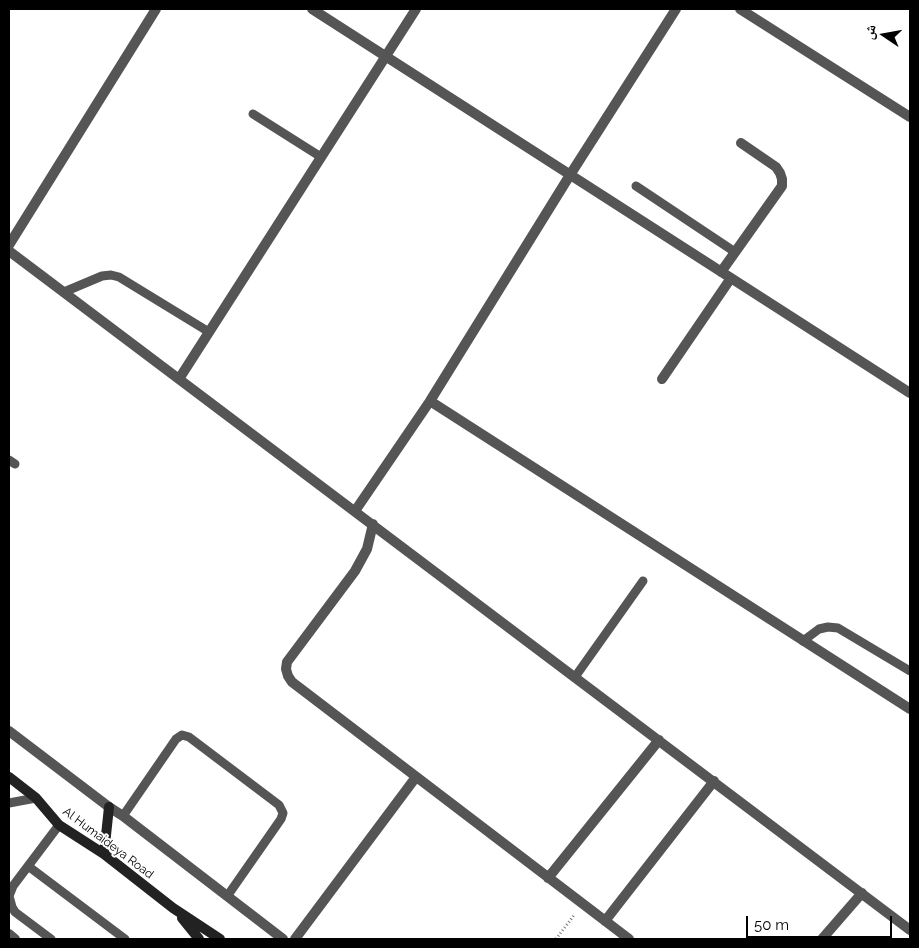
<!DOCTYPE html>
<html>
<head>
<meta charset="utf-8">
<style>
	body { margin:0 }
	#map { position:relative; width:919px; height:948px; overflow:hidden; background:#fff; font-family:Raleway,"Noto Naskh Arabic",sans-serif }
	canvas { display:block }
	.frame { position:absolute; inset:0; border:10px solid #000; pointer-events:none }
	.north { position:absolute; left:859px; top:10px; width:50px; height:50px; -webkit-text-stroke:4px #fff; paint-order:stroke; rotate:282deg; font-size:14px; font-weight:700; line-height:20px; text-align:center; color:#000 }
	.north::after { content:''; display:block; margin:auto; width:18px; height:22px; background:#000; clip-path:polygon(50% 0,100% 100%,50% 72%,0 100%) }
	.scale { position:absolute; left:746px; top:916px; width:146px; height:22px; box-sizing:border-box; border:2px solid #000; border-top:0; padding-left:6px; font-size:15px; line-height:18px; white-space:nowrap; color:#000; -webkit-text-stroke:4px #fff; paint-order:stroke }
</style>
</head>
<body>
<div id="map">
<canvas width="919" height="948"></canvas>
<div class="frame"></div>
<div class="north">ش</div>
<div class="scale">50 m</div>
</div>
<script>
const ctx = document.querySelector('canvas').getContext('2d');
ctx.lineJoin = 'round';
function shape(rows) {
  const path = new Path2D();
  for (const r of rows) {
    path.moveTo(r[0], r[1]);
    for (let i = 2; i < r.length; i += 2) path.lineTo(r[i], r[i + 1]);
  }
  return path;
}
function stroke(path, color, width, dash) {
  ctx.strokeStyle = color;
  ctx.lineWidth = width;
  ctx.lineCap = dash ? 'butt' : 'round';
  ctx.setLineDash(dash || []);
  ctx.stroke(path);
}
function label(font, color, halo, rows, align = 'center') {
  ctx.font = font + ' Raleway,sans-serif';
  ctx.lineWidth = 4;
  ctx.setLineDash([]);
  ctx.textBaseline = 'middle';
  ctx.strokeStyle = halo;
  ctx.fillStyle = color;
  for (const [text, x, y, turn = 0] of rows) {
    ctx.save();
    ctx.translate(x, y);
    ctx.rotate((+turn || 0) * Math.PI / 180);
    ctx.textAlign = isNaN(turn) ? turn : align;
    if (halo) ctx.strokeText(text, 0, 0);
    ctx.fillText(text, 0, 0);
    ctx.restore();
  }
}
const path = shape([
	[556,939,575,914]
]);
const lane = shape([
	[253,114,321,157],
	[636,186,735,252],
	[64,292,102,276,111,275,119,277,209,332],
	[9,460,15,464],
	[803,641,819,629,828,627,838,628,910,671],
	[575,677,643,581],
	[9,803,36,798],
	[123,816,176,739,182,735,189,737,279,805,283,813,281,819,228,895],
	[28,866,125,939],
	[51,939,15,912,12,907,9,896,13,886,59,825]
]);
const street = shape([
	[312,9,910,393],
	[740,9,910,117],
	[9,245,156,9],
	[9,251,910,930],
	[721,272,782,186,782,179,780,173,776,167,741,143],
	[179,379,416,9],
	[662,379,731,278],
	[430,401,910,709],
	[355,511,430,401,570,175,676,9],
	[373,524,367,549,355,571,287,662,286,669,288,676,292,682,629,939],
	[9,731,109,807,123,816,283,939],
	[548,878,659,740],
	[605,921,714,781],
	[9,934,15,939],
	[295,939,416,777],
	[822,939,862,893]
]);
const secondary = shape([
	[9,777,36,798,59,825,104,854,173,908,220,939],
	[104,854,109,807],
	[182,918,199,939]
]);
const streetNames = [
	["Al Humaideya Road",108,843,37]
];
stroke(path, '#777', 3, [1, 2.5]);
stroke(lane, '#555', 9);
stroke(street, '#555', 10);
stroke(secondary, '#222', 10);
label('12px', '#000', '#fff', streetNames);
</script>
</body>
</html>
